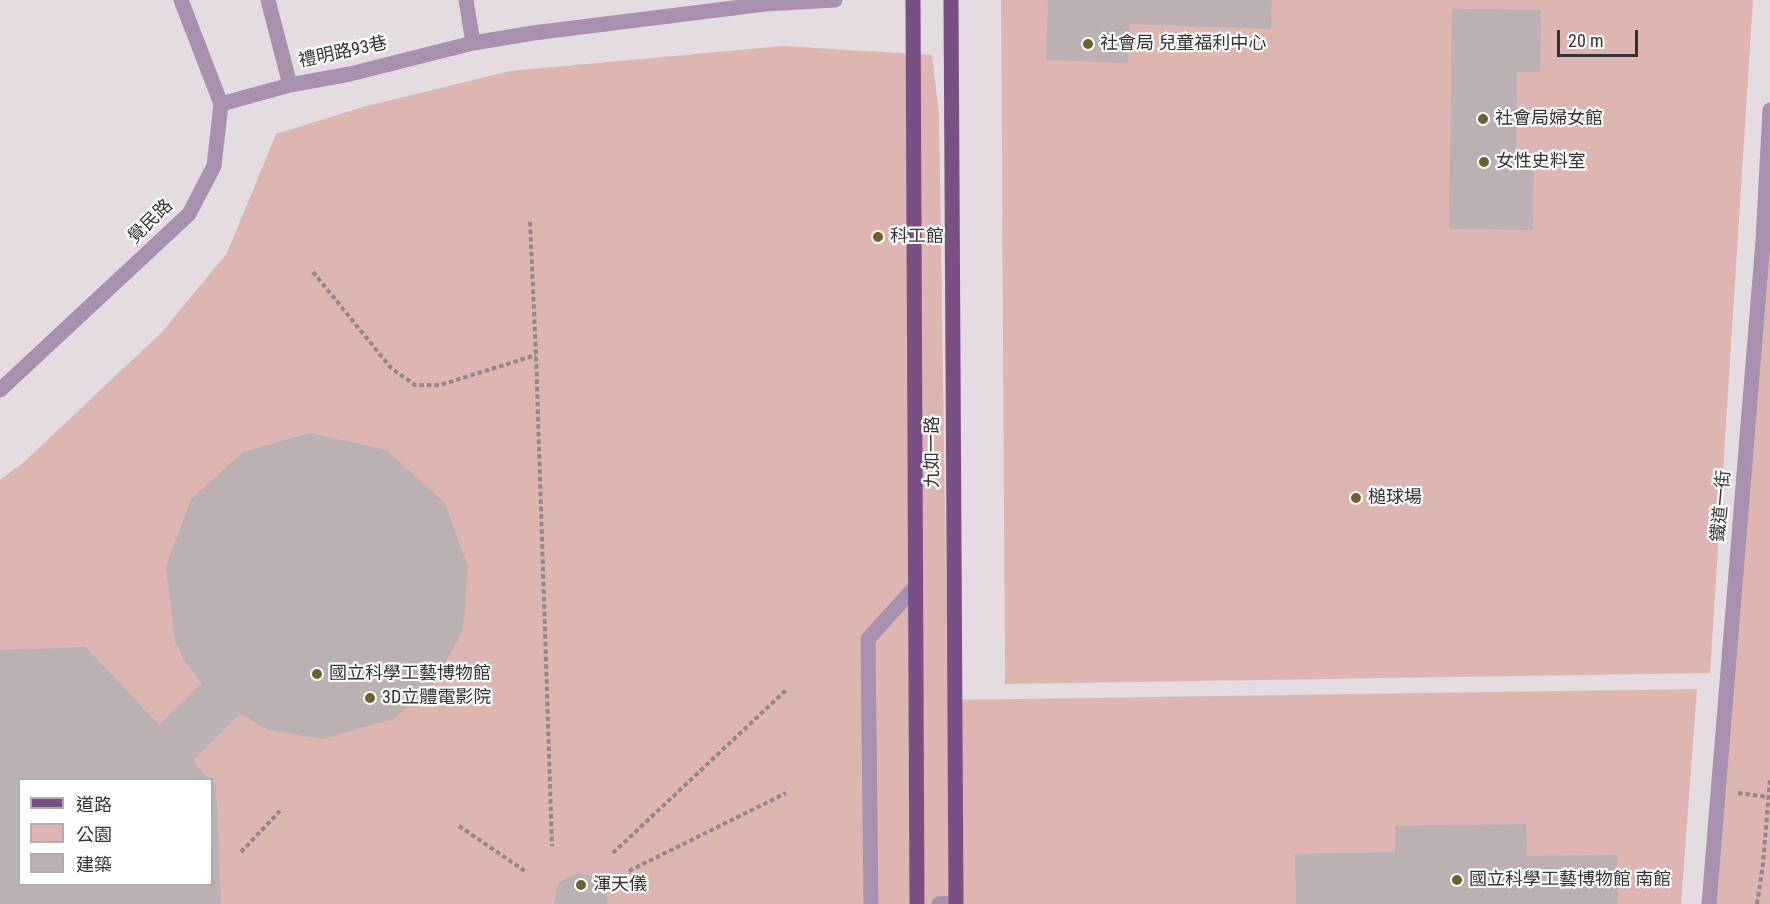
<!DOCTYPE html>
<html>
<head>
<meta charset="utf-8">
<style>
	body { margin:0 }
	#map { position:relative; width:1770px; height:904px; overflow:hidden; background:#e4dce1; font-family:"Roboto Condensed","Noto Sans TC",sans-serif }
	canvas { display:block }
	.legend { position:absolute; left:18px; top:778px; width:195px; height:108px; box-sizing:border-box; background:#fff; border:2px solid #aeadae; margin:0; padding:8px 10px; list-style:none; font-size:18px; color:#353234 }
	.legend li { display:flex; align-items:center; gap:12px; height:30px }
	.legend b { width:30px; border:2px solid #aeadae }
	.scale { position:absolute; left:1557px; top:30px; width:81px; height:27px; box-sizing:border-box; border:3px solid #353234; border-top:0; padding-left:8px; font-size:18px; line-height:21px; white-space:nowrap; color:#353234; -webkit-text-stroke:4px #fff; paint-order:stroke }
</style>
</head>
<body>
<div id="map">
<canvas width="1770" height="904"></canvas>
<ul class="legend">
<li><b style="height:8px;background:#785086"></b>道路</li>
<li><b style="height:16px;background:#deb6b1"></b>公園</li>
<li><b style="height:16px;background:#bbb1b3"></b>建築</li>
</ul>
<div class="scale">20 m</div>
</div>
<script>
const ctx = document.querySelector('canvas').getContext('2d');
ctx.lineJoin = 'round';
function paint(path, color) {
  ctx.fillStyle = color;
  ctx.fill(path, 'evenodd');
}
function shape(rows) {
  const path = new Path2D();
  for (const r of rows) {
    path.moveTo(r[0], r[1]);
    for (let i = 2; i < r.length; i += 2) path.lineTo(r[i], r[i + 1]);
  }
  return path;
}
function stroke(path, color, width, dash) {
  ctx.strokeStyle = color;
  ctx.lineWidth = width;
  ctx.lineCap = dash ? 'butt' : 'round';
  ctx.setLineDash(dash || []);
  ctx.stroke(path);
}
function label(font, color, halo, rows, align = 'center') {
  ctx.font = font + ' "Roboto Condensed","Noto Sans TC",sans-serif';
  ctx.lineWidth = 4.5;
  ctx.setLineDash([]);
  ctx.textBaseline = 'middle';
  ctx.strokeStyle = halo;
  ctx.fillStyle = color;
  for (const [text, x, y, turn = 0] of rows) {
    ctx.save();
    ctx.translate(x, y);
    ctx.rotate((+turn || 0) * Math.PI / 180);
    ctx.textAlign = isNaN(turn) ? turn : align;
    if (halo) ctx.strokeText(text, 0, 0);
    ctx.fillText(text, 0, 0);
    ctx.restore();
  }
}
const green = shape([
	[1001,0,1753,0,1710,673,1005,684],
	[783,46,932,55,939,114,948,700,1697,689,1681,904,0,904,0,480,25,461,162,332,227,253,276,134,363,107,510,71],
	[20,780,212,780,212,884,20,884],
	[1770,225,1770,904,1711,904]
]);
const building = shape([
	[1048,0,1272,0,1271,29,1130,24,1128,63,1046,60],
	[1452,9,1541,10,1540,72,1517,72,1516,166,1534,166,1533,230,1449,229],
	[310,433,386,450,445,503,468,567,463,629,434,684,393,719,323,739,268,730,240,714,193,761,210,780,20,780,20,884,212,884,212,781,216,786,221,904,0,904,0,650,86,647,159,725,202,683,186,664,175,641,166,567,191,499,243,452],
	[1526,824,1527,856,1617,855,1618,904,1296,904,1295,854,1395,852,1395,826],
	[577,873,594,876,601,882,606,889,608,904,554,904,556,889,561,881]
]);
const path = shape([
	[530,222,536,355,552,846],
	[313,272,391,368,415,385,440,385,536,355],
	[1738,793,1769,797],
	[459,826,525,871],
	[241,852,280,811],
	[613,853,786,690],
	[629,871,786,793],
	[1757,904,1763,864,1770,779]
]);
const minor = shape([
	[268,0,290,85],
	[466,0,473,43],
	[221,104,290,85,350,74,473,43,533,33,765,4,835,0],
	[0,390,189,214,214,166,221,104,181,0],
	[871,904,868,639,915,587],
	[939,904,956,903],
	[1709,904,1763,241,1770,110]
]);
const major = shape([
	[913,0,917,904],
	[951,0,956,904]
]);
const markers = [
	[1088,44,6,"#6e602d"],
	[1483,119,6,"#6e602d"],
	[1484,162,6,"#6e602d"],
	[878,237,6,"#6e602d"],
	[1356,498,6,"#6e602d"],
	[317,674,6,"#6e602d"],
	[370,698,6,"#6e602d"],
	[1457,880,6,"#6e602d"],
	[581,885,6,"#6e602d"]
];
const poiNames = [
	["社會局 兒童福利中心",1100,44],
	["社會局婦女館",1495,119],
	["女性史料室",1496,162],
	["科工館",890,237],
	["槌球場",1368,498],
	["國立科學工藝博物館",329,674],
	["3D立體電影院",382,698],
	["國立科學工藝博物館 南館",1469,880],
	["渾天儀",593,885]
];
const streetNames = [
	["禮明路93巷",343,53,-12],
	["覺民路",151,222,-44],
	["九如一路",933,452,-90],
	["鐵道一街",1722,506,-85]
];
paint(green, '#deb6b1');
paint(building, '#bbb1b3');
stroke(path, '#8f898d', 4, [4.5, 3]);
stroke(minor, '#a791af', 15);
stroke(major, '#785086', 15);
for (const [x, y, r, color] of markers) {
  const dot = new Path2D();
  dot.arc(x, y, r, 0, 2 * Math.PI);
  ctx.fillStyle = color;
  ctx.fill(dot);
  stroke(dot, '#fff', 2);
}
label('18px', '#353234', '#fff', poiNames, 'left');
label('18px', '#353234', '#fff', streetNames);
</script>
</body>
</html>
